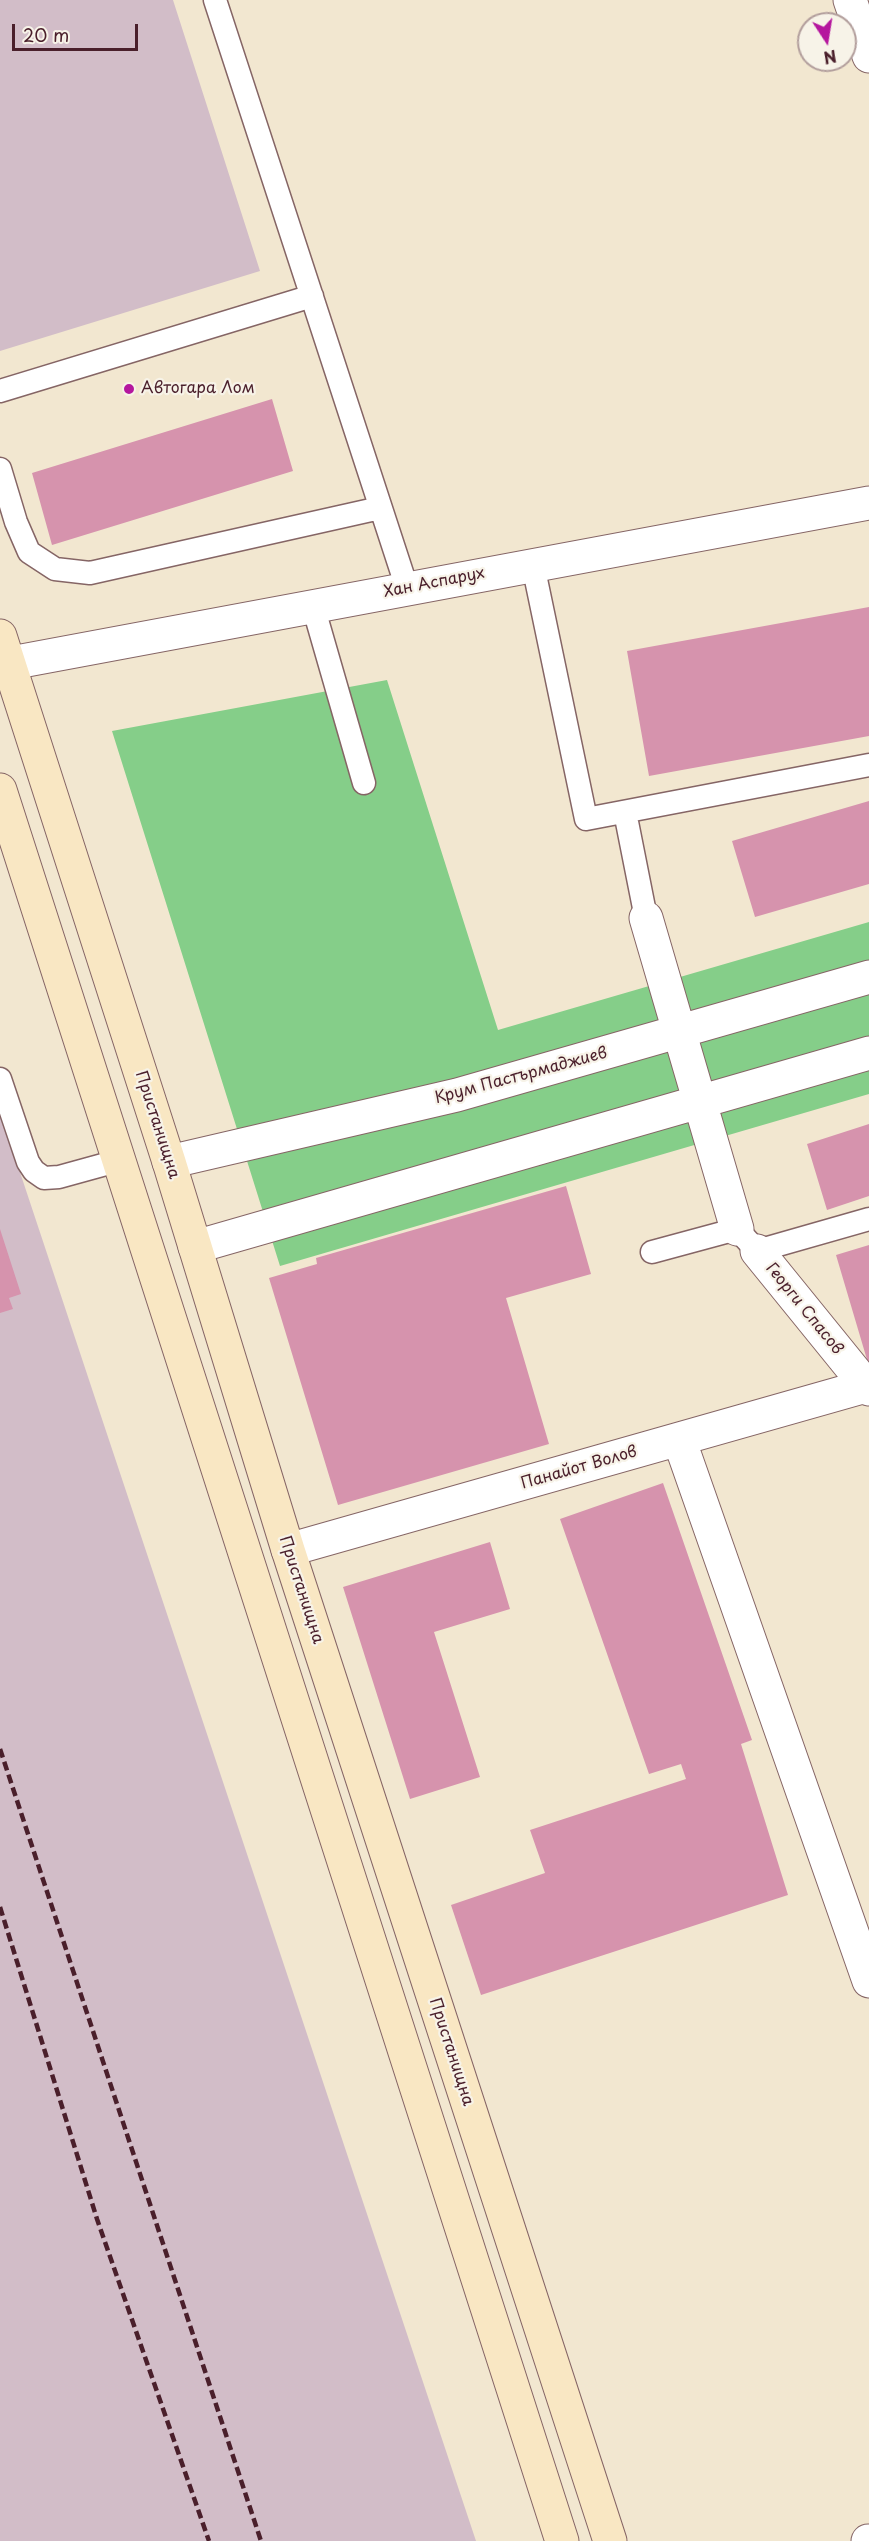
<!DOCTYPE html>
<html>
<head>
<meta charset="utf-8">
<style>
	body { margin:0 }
	#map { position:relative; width:869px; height:2541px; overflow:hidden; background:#f2e7d0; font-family:"Playpen Sans",sans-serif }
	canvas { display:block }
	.north { position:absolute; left:797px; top:12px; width:60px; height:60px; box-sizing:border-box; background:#f7f3e8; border:2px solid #b29e9c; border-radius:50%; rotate:168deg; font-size:16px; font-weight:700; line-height:24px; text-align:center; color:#4a1f2b }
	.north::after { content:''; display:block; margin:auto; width:21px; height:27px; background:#b5179e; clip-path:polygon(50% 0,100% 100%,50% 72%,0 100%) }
	.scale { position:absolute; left:12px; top:24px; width:126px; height:27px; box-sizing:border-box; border:3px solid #4a1f2b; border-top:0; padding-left:8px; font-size:18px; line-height:21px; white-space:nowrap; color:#4a1f2b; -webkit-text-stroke:4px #f7f3e8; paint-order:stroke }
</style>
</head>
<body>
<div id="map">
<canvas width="869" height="2541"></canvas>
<div class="north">N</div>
<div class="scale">20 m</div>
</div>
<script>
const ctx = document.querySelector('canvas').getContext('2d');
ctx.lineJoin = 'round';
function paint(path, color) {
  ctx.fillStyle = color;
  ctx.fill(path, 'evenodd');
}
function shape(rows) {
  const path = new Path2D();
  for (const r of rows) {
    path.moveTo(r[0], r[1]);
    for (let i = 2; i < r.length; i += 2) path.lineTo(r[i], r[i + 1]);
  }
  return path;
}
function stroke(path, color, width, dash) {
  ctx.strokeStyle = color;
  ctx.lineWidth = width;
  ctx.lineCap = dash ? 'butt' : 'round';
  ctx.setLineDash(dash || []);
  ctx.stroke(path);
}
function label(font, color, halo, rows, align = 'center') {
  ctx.font = font + ' "Playpen Sans",sans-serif';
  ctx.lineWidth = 4.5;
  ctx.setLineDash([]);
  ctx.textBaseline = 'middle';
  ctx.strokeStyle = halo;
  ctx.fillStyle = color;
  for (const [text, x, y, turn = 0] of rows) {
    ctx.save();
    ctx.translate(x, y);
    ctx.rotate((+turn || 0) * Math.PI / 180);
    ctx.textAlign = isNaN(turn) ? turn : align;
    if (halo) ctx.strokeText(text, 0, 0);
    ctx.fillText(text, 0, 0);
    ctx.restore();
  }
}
const industrial = shape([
	[0,0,173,0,260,271,0,351],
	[0,1112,93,1392,476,2541,0,2541]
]);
const green = shape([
	[387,680,498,1030,869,922,869,1094,280,1266,112,731]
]);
const building = shape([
	[272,399,293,471,52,545,32,473],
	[869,607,869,736,649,776,627,651],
	[869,801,869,884,755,917,732,841],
	[869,1124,869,1196,827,1210,807,1144],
	[566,1186,591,1274,506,1298,549,1444,338,1505,269,1278,317,1264,316,1258],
	[0,1229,21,1294,9,1298,13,1309,0,1313],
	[869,1245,869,1363,868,1363,836,1255],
	[663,1483,752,1740,741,1744,788,1895,481,1995,451,1905,545,1873,530,1830,686,1779,681,1764,649,1774,560,1519],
	[490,1542,510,1609,434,1632,480,1777,410,1799,343,1587]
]);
const service = shape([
	[215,0,407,588],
	[0,391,312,296],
	[0,469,16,522,29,552,55,569,90,573,380,508],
	[533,565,586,819,869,765],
	[313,606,364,783],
	[625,812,646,918],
	[0,1079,28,1162,34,1171,44,1178,59,1177,117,1161],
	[652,1252,737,1229,757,1251,869,1219]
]);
const pedestrian = shape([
	[646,918,737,1229],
	[169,1162,457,1095,869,977],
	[195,1247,869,1053]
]);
const minor = shape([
	[850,0,869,56],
	[757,1251,869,1389],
	[679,1439,869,1981],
	[288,1550,869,1385],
	[868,2541,869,2541]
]);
const tertiary = shape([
	[0,665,869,503]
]);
const secondary = shape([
	[0,636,169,1162,288,1550,610,2541],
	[0,790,562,2541]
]);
const rail = shape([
	[0,1749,261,2541],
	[0,1907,97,2219,209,2541]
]);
const markers = [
	[129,389,6,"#b5179e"]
];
const poiNames = [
	["Автогара Лом",141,389]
];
const streetNames = [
	["Хан Аспарух",434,583,-11],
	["Крум Пастърмаджиев",521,1076,-15],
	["Пристанищна",157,1125,72],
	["Георги Спасов",804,1309,51],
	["Панайот Волов",579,1468,-16],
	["Пристанищна",301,1590,72],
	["Пристанищна",451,2052,72]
];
paint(industrial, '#d2bdc8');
paint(green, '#85ce89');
paint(building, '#d693ad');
stroke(service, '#856565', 25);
stroke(pedestrian, '#856565', 35);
stroke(minor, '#856565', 35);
stroke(tertiary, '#856565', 35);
stroke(secondary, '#856565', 35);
stroke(service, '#fff', 22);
stroke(pedestrian, '#fff', 33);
stroke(minor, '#fff', 33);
stroke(tertiary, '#fff', 33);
stroke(secondary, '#f9e7c3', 33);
stroke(rail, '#4a1f2b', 4.5, [9, 4.5]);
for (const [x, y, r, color] of markers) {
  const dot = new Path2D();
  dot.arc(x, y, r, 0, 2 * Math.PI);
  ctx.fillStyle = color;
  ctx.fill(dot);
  stroke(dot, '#f7f3e8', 2);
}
label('16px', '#4a1f2b', '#f7f3e8', poiNames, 'left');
label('16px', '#4a1f2b', '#f7f3e8', streetNames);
</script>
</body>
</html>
